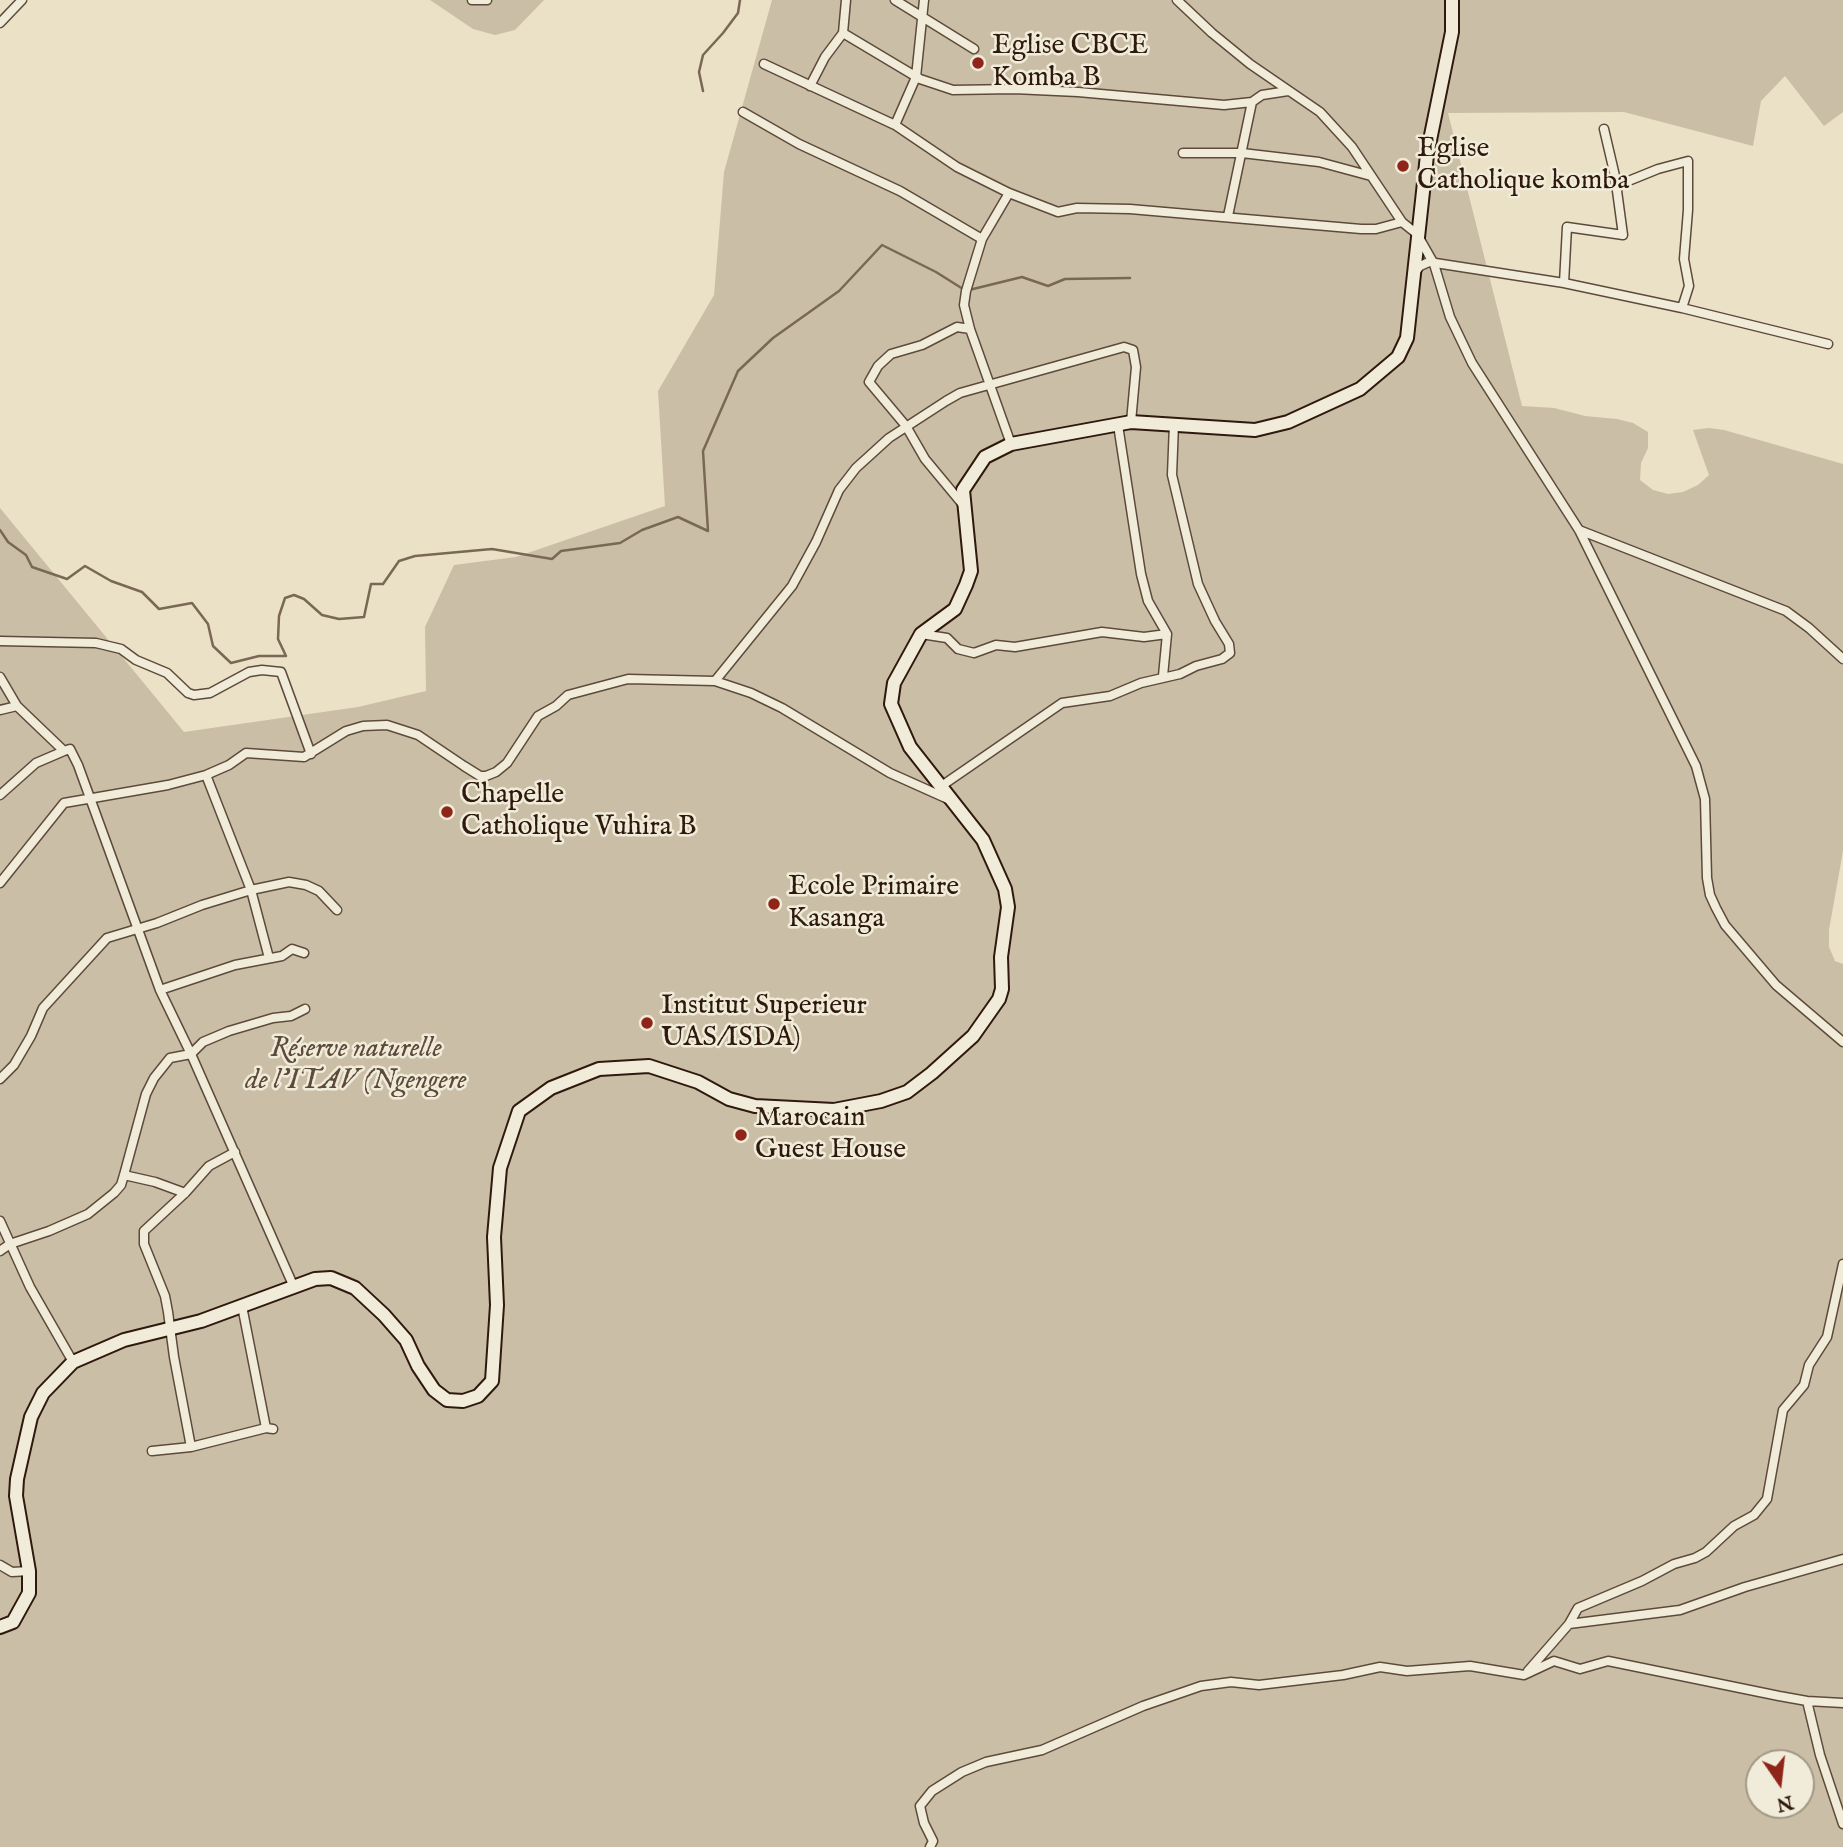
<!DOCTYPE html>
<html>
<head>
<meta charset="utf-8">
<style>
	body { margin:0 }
	#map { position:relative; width:1843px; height:1847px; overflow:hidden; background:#eae1c6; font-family:"IM FELL English",serif }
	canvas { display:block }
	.north { position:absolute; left:1745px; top:1749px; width:70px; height:70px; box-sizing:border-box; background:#f1ecda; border:2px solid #a39788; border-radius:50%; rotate:166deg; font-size:19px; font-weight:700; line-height:28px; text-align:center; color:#2f180c }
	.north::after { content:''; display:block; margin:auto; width:24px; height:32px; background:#8f2418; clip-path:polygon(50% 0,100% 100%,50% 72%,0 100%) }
</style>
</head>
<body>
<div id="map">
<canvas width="1843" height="1847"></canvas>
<div class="north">N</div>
</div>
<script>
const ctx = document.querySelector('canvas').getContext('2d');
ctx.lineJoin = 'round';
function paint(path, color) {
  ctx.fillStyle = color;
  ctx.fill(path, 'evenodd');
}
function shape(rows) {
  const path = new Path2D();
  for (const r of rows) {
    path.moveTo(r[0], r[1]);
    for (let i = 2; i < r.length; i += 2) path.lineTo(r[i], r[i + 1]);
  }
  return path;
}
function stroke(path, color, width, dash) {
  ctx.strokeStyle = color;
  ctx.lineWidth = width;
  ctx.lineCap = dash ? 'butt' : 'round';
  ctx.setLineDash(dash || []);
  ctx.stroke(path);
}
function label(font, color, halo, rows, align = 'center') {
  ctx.font = font + ' "IM FELL English",serif';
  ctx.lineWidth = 5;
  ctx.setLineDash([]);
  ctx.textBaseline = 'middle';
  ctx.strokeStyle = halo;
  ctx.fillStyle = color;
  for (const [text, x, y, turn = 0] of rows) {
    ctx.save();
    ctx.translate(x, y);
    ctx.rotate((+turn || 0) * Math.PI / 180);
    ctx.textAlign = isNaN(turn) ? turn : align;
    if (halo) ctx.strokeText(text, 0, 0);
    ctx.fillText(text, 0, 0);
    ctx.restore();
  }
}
const green = shape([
	[430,0,544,0,515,30,495,35,473,29],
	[772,0,1843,0,1843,112,1824,126,1785,76,1761,101,1753,146,1624,112,1448,113,1522,406,1554,408,1585,416,1617,419,1633,423,1648,432,1648,448,1641,463,1640,480,1653,490,1668,494,1683,492,1698,485,1709,475,1693,430,1709,428,1724,430,1843,464,1843,851,1829,930,1829,947,1835,961,1843,964,1843,1847,0,1847,0,508,184,732,358,707,426,691,425,627,454,565,516,557,665,506,658,391,714,295,724,172],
	[1759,1763,1801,1763,1801,1805,1759,1805]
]);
const stream = shape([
	[703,91,699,72,703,55,723,33,738,13,740,0],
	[969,290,1022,277,1048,286,1065,279,1130,278],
	[0,530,8,542,26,555,32,567,67,579,85,566,111,581,142,592,159,609,192,603,208,624,213,646,231,663,259,656,286,656,278,639,279,616,285,598,294,595,304,599,322,615,339,619,364,617,371,584,383,584,399,561,415,556,492,549,552,559,561,551,620,543,642,530,678,517,708,531],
	[708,531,703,451,738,371,773,338,839,291,882,245,936,272,963,289]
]);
const street = shape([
	[472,0,487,0],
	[895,0,974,49],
	[1177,0,1212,33,1250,64,1320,112,1352,147,1402,222,1417,234,1434,264,1450,317,1472,363,1579,530,1696,766,1705,799,1707,878,1710,895,1716,908,1725,925,1776,985,1843,1042],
	[0,23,22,0],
	[843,33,920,79,953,90,1014,89,1078,92,1224,105,1252,102,1262,95,1288,91],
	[764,64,895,125,957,167,1009,193,1058,212,1077,208,1130,209,1361,229,1376,229,1402,222],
	[810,86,825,57,843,33,846,0],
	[743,112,799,144,900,191,982,239],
	[895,125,916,77,924,0],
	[1183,153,1242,153,1319,162,1371,176],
	[1616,186,1658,169,1688,161,1688,210,1684,259,1689,286,1682,308],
	[1009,193,982,239,966,291,964,305,970,329,1011,444],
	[1228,216,1252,102],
	[1416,271,1420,266,1429,262,1564,283,1682,308,1828,344],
	[1564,283,1567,227,1623,235,1615,176,1604,129],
	[1118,425,1141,574,1148,601,1167,634,1163,676],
	[964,506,925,459,906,426,869,382,878,366,891,354,922,345,957,327,970,329],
	[1579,530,1786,611,1809,628,1843,659],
	[921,634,947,638,958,649,974,653,996,645,1015,647,1102,632,1144,637,1167,634],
	[0,641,96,643,121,649,136,660,167,673,188,693,194,695,210,693,249,672,262,670,281,672,311,754],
	[0,677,17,706,64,751,70,749,78,765,160,990,191,1054,293,1285],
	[715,681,792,586,816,542,839,490,856,468,889,438,946,401,960,393,1124,347,1133,350,1136,367,1131,422],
	[0,710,17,706],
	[206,775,251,890,269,958],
	[940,787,1062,703,1110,696,1141,683,1180,674,1196,666,1222,659,1230,653,1229,644,1215,621,1198,584,1172,475,1174,424],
	[0,795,36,763,64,751],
	[0,883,64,803,168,785,206,775,229,765,246,753,304,757,346,731,363,726,387,725,418,735,464,766,480,776,486,776,496,772,507,763,538,716,556,706,568,695,628,679,715,681,751,693,782,708,890,773,948,799],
	[160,990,235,965,282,956,292,949,304,953],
	[0,1079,14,1065,31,1036,43,1008,107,938,157,923,202,905,251,890,289,882,306,885,319,891,337,910],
	[124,1175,155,1182,185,1193],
	[0,1221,30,1287,73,1362],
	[0,1251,10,1244,49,1231,88,1214,114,1193,121,1185,124,1175,146,1094,154,1078,170,1058,191,1054,203,1042,229,1031,273,1018,291,1016,305,1009],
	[242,1306,266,1428],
	[191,1447,174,1357,168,1312,165,1296,144,1244,144,1231,185,1193,209,1166,235,1152],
	[152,1451,191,1447,266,1428,273,1429],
	[0,1565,12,1572,29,1571],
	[1569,1624,1680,1610,1745,1587,1843,1559],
	[1528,1671,1569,1624,1578,1608,1642,1581,1674,1564,1695,1558,1706,1552,1734,1526,1754,1515,1767,1499,1783,1410,1804,1385,1809,1365,1827,1337,1843,1264],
	[1807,1701,1820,1755,1843,1824],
	[930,1847,933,1841,924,1823,920,1806,932,1791,962,1772,986,1762,1042,1750,1143,1706,1201,1686,1231,1682,1259,1685,1343,1675,1380,1667,1407,1671,1470,1666,1524,1675,1554,1661,1580,1669,1608,1661,1779,1696,1807,1701,1843,1703]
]);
const secondary = shape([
	[0,1627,13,1622,29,1593,29,1571,16,1496,17,1479,31,1417,43,1393,73,1362,124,1340,201,1321,315,1279,331,1278,355,1288,384,1315,406,1340,418,1366,434,1390,447,1400,463,1401,478,1396,492,1381,497,1305,494,1237,500,1168,519,1111,551,1088,599,1069,649,1066,698,1082,729,1099,755,1106,834,1110,881,1101,907,1092,932,1073,973,1036,999,999,1002,989,1001,957,1008,907,1005,889,983,840,910,747,891,704,894,683,921,634,955,609,966,585,971,571,963,490,985,457,1011,444,1131,422,1255,430,1288,422,1360,389,1398,357,1407,338,1427,155,1452,32,1452,0]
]);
const markers = [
	[978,63,7,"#8f2418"],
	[1403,166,7,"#8f2418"],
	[447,812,7,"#8f2418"],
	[774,904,7,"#8f2418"],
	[647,1023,7,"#8f2418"],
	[741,1135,7,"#8f2418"]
];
const poiNames = [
	["Eglise CBCE",992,47],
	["Komba B",992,79],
	["Eglise",1417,150],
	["Catholique komba",1417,182],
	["Chapelle",461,796],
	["Catholique Vuhira B",461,828],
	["Ecole Primaire",788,888],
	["Kasanga",788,920],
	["Institut Superieur",661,1007],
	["UAS/ISDA)",661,1039],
	["Marocain",755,1119],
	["Guest House",755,1151]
];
const parkNames = [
	["Réserve naturelle",356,1050],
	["de l'ITAV (Ngengere",356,1082]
];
paint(green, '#cabfa6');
stroke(stream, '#796856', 2.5);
stroke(street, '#5e4a3a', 11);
stroke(secondary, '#2f180c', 16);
stroke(street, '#f1ecda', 8);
stroke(secondary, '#f1ecda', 12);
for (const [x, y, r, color] of markers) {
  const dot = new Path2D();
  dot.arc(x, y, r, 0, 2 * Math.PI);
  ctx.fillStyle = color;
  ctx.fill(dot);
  stroke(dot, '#f1ecda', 2.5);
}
label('28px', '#2f180c', '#f1ecda', poiNames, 'left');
label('italic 28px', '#5e4a3a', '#f1ecda', parkNames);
</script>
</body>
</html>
